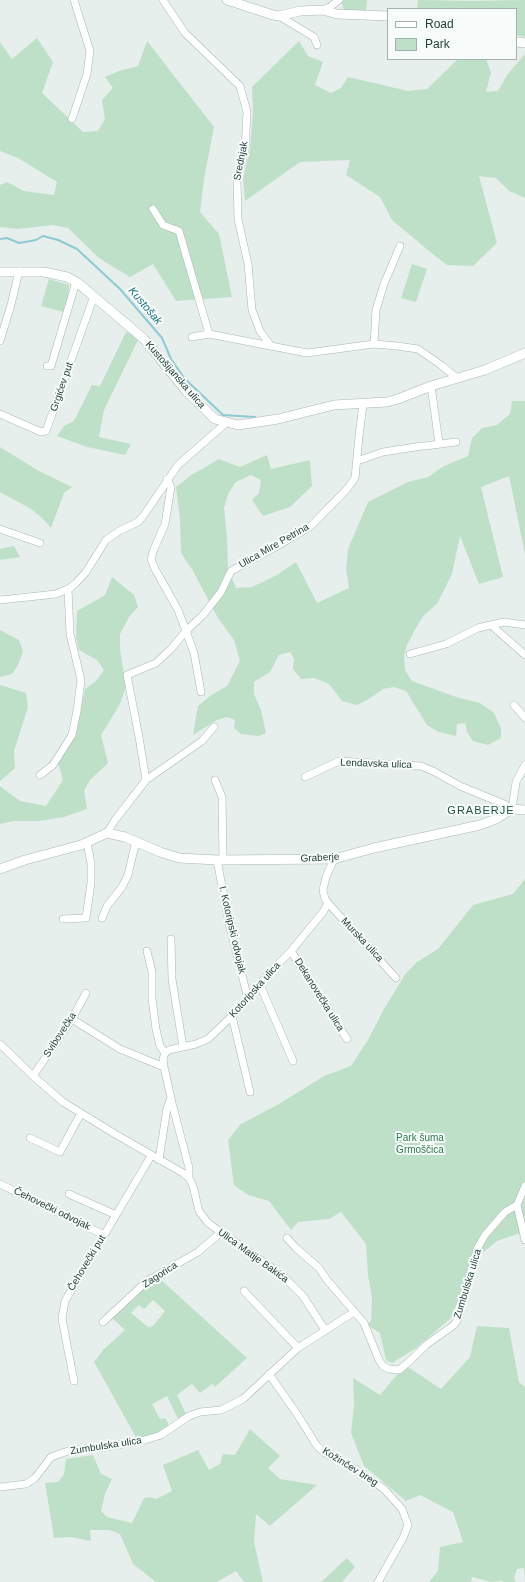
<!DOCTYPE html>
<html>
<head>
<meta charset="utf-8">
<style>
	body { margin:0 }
	#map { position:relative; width:525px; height:1582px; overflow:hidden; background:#e6efeb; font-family:Helvetica,sans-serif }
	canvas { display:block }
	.legend { position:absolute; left:387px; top:8px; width:130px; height:52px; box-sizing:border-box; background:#f7fbf9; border:1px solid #a3b1ad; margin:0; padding:5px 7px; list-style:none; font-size:12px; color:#24423a }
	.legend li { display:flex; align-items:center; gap:8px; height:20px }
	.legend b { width:20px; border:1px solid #a3b1ad }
</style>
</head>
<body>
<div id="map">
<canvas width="525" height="1582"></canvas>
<ul class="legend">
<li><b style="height:5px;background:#fff"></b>Road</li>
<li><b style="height:11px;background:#bfe0c8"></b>Park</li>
</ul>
</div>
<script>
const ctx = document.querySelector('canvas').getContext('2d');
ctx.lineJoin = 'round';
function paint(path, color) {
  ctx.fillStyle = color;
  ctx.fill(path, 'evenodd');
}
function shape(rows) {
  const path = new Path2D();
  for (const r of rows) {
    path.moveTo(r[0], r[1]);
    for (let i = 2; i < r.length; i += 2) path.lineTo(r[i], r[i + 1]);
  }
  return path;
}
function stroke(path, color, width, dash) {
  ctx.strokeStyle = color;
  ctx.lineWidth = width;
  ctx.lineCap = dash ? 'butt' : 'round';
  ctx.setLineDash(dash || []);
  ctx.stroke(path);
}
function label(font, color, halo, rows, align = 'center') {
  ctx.font = font + ' Helvetica,sans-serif';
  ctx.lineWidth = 4;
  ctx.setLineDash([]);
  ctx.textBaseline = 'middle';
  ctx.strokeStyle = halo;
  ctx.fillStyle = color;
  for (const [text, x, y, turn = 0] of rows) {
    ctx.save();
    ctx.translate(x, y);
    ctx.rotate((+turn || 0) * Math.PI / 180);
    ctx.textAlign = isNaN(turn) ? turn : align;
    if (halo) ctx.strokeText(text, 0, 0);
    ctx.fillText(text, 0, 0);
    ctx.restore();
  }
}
const green = shape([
	[343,0,367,0,366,12,345,13,341,1],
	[418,0,470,1,525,0,525,37,516,35,516,9,417,9],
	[37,38,53,62,42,93,83,132,98,131,105,119,102,100,113,88,105,77,119,71,138,66,147,41,214,127,204,179,200,212,219,234,232,297,176,301,153,264,130,277,99,258,68,228,53,225,17,229,0,227,0,185,7,182,24,191,54,195,57,182,18,158,0,151,0,42,12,59],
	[299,41,308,56,323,62,315,85,331,93,341,88,348,77,408,91,427,89,458,59,486,59,491,73,486,92,498,91,507,75,525,54,525,198,509,191,496,178,479,176,497,243,473,266,447,265,429,251,392,220,380,197,346,175,350,160,300,162,245,201,243,178,250,150,253,110,252,87],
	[412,264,427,269,416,302,401,298],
	[49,279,69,285,68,299,64,312,41,306],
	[126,332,139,338,104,410,99,437,131,444,125,455,87,447,57,436,64,426,74,421,92,385,100,386],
	[512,401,525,401,525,554,509,476,481,487,503,577,479,584,460,536,452,574,437,604,424,615,417,626,407,645,404,656,405,670,412,681,459,698,480,703,494,713,501,728,501,738,488,745,473,741,467,732,465,723,457,724,456,736,439,732,427,725,406,691,394,687,383,689,369,699,357,705,342,701,329,684,314,678,301,679,293,669,294,659,290,652,279,655,270,672,254,682,254,694,261,710,266,733,259,736,241,734,234,728,235,720,227,717,217,720,193,735,198,706,210,696,227,686,240,661,234,640,218,618,193,571,181,553,180,519,176,487,190,476,219,459,240,467,267,455,271,469,310,460,312,486,290,507,263,516,252,500,259,493,261,480,251,475,236,482,228,494,224,508,227,537,228,569,236,588,252,587,277,575,296,562,317,603,349,588,346,569,348,549,368,502,408,482,428,477,444,466,468,456,472,438,482,428,497,425,510,414],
	[0,447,37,470,72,487,64,493,51,528,42,518,31,509,0,492],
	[14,546,20,557,0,560,0,549],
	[112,577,134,595,138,607,129,617,120,634,120,649,126,687,119,706,101,735,108,763,90,780,84,791,87,809,64,817,40,821,14,821,0,824,0,786,20,801,46,806,63,780,58,763,75,736,85,689,96,681,104,670,97,660,79,650,76,638,77,611,105,595],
	[0,630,19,640,23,651,18,665,12,674,0,677],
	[0,685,26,693,28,707,14,751,15,768,0,781],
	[525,879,525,1235,520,1233,497,1241,476,1258,451,1318,416,1348,392,1363,386,1360,380,1333,367,1325,371,1321,372,1297,368,1275,366,1244,341,1212,329,1219,298,1222,291,1230,269,1201,248,1195,234,1185,228,1140,241,1124,279,1104,324,1076,351,1066,368,1040,384,1009,406,973,417,962,438,949,473,905,513,894],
	[159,1278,247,1358,215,1387,212,1384,200,1393,192,1384,177,1395,186,1414,178,1419,167,1396,152,1404,160,1419,165,1418,168,1423,168,1426,152,1435,136,1437,94,1362,104,1349,125,1330,112,1318,151,1282],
	[153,1300,165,1311,153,1326,148,1327,131,1313,139,1305,144,1309],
	[477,1326,509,1328,519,1382,525,1387,525,1582,524,1568,517,1569,514,1578,516,1582,504,1582,502,1581,492,1582,472,1577,471,1582,429,1582,438,1571,440,1547,463,1542,453,1512,420,1495,406,1501,364,1466,351,1433,354,1404,353,1378,380,1395,405,1365,441,1389,470,1357],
	[250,1429,280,1456,268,1468,280,1479,317,1485,270,1526,256,1514,254,1542,263,1582,244,1582,236,1571,217,1582,156,1582,133,1564,120,1534,109,1530,90,1530,91,1541,71,1537,54,1538,45,1483,58,1482,64,1474,66,1459,93,1455,101,1474,112,1479,105,1494,101,1511,107,1517,132,1523,144,1498,150,1497,156,1499,172,1491,163,1465,198,1450,209,1470,220,1464,223,1454,235,1455],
	[347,1558,355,1567,342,1582,321,1582]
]);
const stream = shape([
	[0,239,7,238,19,243,36,240,43,236,58,240,77,249,120,289,162,338,171,359,184,378,223,415,255,417]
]);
const minor = shape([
	[163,0,185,33,240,86,247,112,245,151,237,180,238,219,248,264,252,310,260,331,271,346],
	[323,10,330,7,339,0],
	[279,16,314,37,317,45],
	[72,119,87,74,90,51,74,0],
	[153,209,163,225,179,231,209,334],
	[192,337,209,334,307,353,374,344,397,346,418,349,441,365,457,378],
	[0,341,11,305,19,271],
	[374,344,376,310,384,284,400,246],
	[47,366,51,366,76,282],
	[431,386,439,443],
	[0,414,41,432,46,431,94,296],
	[425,446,456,442],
	[357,461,383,452,422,446],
	[0,529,40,543],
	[0,600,56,594,70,588,76,583,86,572,106,540,119,531,138,522,144,515,178,465,226,423],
	[491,625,525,655],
	[410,654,446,644,478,628,504,622,525,625],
	[201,692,194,653,186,631,203,615,221,592,231,571,279,545,311,526,347,489,355,478,359,436,363,404],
	[514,705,525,718],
	[40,775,53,765,72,735,77,711,81,680,70,634,68,589],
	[305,777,339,761,421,766,435,772,460,786,504,804,512,809,516,782,525,765],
	[146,780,139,737,127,675,156,663,171,649,186,631,178,610,155,569,151,559,154,549,165,524,171,487,167,479],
	[215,780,222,797,223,860],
	[107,833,115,820,146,780,202,741,214,727],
	[217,860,229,923,248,999],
	[328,903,396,978],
	[102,918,107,906,122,887,128,875,136,841],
	[63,919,86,918,91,883,91,863,87,843],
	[171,939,172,979,183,1047],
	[147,951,152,972,152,999,156,1029,160,1046,165,1053],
	[291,951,347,1039],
	[260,985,293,1061],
	[232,1016,250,1092],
	[72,1019,120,1049,164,1067],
	[0,1044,33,1076,63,1102,115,1134,183,1173,189,1178],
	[33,1076,72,1019,86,993],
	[171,1099,189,1168,189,1178,193,1186,199,1211,208,1223,282,1275,303,1296,325,1330],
	[30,1138,60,1152,81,1113],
	[159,1160,167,1108,171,1098,164,1067,163,1059,165,1053,169,1050,196,1044,208,1039,232,1016,274,968,291,951,323,912,328,903,325,899,323,890,326,877,334,859],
	[0,1184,104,1235],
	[525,1186,517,1205,525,1240],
	[69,1194,116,1215],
	[287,1238,296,1248,319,1268,327,1280,364,1323,379,1360,383,1366,389,1369,399,1370,411,1360,426,1345,454,1325,458,1319,477,1249,485,1235,505,1212,517,1205],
	[244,1291,298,1348],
	[103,1322,147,1281,198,1252,220,1233],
	[269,1374,297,1414,317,1446,325,1453,357,1470,384,1489,402,1509,408,1525,403,1538,378,1582],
	[74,1381,62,1319,65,1301,151,1156],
	[0,1487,26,1484,35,1478,51,1457,71,1450,106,1447,145,1440,161,1435,189,1416,200,1412,221,1410,243,1399,298,1348,354,1312]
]);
const tertiary = shape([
	[227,0,273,15,279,16,300,11,323,10,337,14,388,16],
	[516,42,525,43],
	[0,272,44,272,67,277,78,283,144,339,187,392,215,419,238,425,278,419,334,405,387,402,398,399,431,386,485,370,525,353],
	[0,869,25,860,81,845,107,833,125,837,160,852,179,858,217,860,334,859,374,848,480,825,496,819,512,809,525,810]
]);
const streetNames = [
	["Srednjak",241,161,-79],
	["Kustošijanska ulica",175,375,49],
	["Grgićev put",62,387,-71],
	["Ulica Mire Petrina",274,546,-30],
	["Lendavska ulica",376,764,2],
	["Graberje",320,858,-3],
	["I. Kotoripski odvojak",232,930,77],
	["Murska ulica",362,940,47],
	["Kotoripska ulica",255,990,-48],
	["Dekanovečka ulica",319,995,58],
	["Svibovečka",60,1035,-57],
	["Čehovečki odvojak",52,1209,26],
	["Ulica Matije Bakića",253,1256,36],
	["Čehovečki put",87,1263,-59],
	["Zagorica",160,1275,-33],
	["Zumbulska ulica",468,1284,-73],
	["Zumbulska ulica",106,1446,-9],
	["Kožinčev breg",350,1467,32]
];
const parkNames = [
	["Park šuma",420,1138],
	["Grmoščica",420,1150]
];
const waterNames = [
	["Kustošak",145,306,50]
];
const neighbourhoodNames = [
	["GRABERJE",481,811]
];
paint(green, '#bfe0c8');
stroke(stream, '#8ec9d4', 2);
stroke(minor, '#a8b8b2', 8);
stroke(tertiary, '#a8b8b2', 10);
stroke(minor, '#fff', 7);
stroke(tertiary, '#fff', 9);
label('10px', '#24423a', '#f7fbf9', streetNames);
label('10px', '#2d7a4b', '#f7fbf9', parkNames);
label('italic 11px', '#1c6f80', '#f7fbf9', waterNames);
ctx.letterSpacing = '1px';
label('11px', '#1f5548', '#f7fbf9', neighbourhoodNames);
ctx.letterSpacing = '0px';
</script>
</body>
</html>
